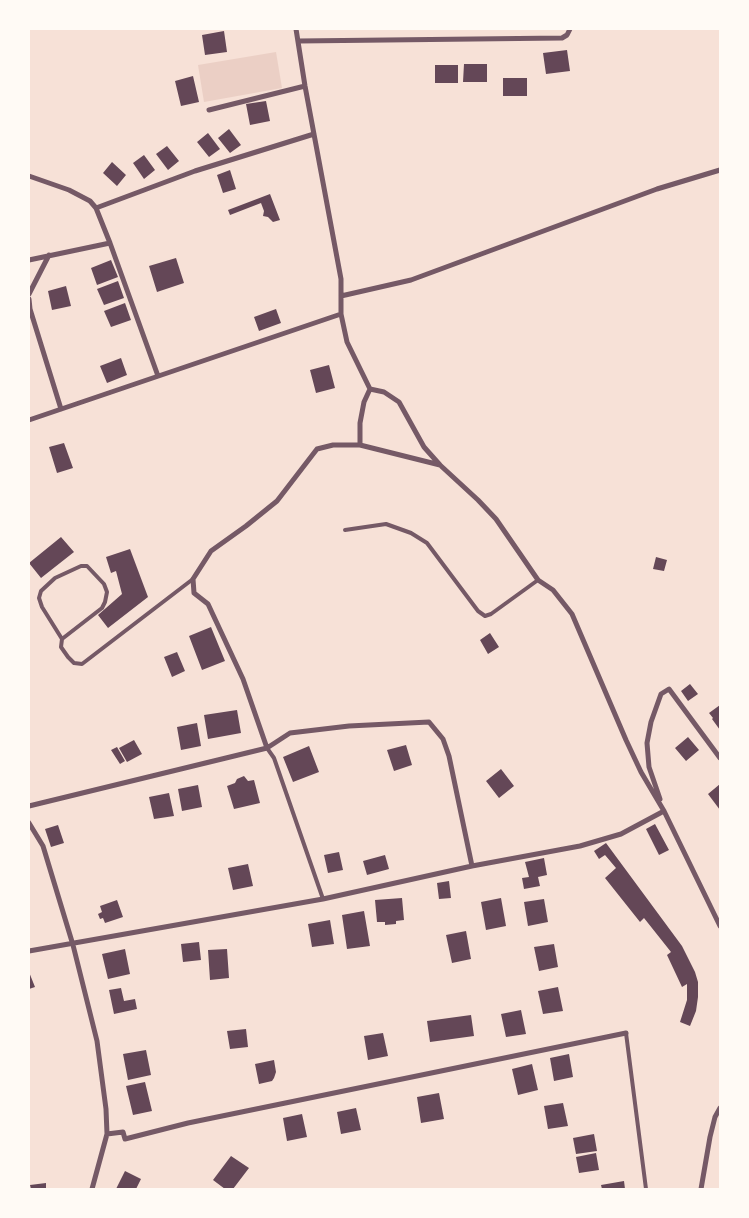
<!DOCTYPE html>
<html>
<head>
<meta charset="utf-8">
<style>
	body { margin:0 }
	#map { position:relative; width:749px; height:1218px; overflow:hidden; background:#f7e1d7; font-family:"Open Sans",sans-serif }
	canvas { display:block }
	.frame { position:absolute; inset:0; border:30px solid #fffaf5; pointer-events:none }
</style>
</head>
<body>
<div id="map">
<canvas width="749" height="1218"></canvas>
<div class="frame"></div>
</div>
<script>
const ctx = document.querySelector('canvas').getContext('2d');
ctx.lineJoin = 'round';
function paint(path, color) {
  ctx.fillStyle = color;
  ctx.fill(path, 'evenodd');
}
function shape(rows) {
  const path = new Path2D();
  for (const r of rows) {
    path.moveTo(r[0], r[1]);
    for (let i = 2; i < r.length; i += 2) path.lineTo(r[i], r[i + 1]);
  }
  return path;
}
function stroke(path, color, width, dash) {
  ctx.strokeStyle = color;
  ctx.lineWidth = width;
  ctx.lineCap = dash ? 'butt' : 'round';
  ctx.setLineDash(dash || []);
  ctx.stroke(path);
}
const green = shape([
	[276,52,282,88,204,102,198,65]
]);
const building = shape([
	[224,31,227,52,205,55,202,35],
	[567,50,570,71,546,74,543,53],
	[464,64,487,64,487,82,463,82],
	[435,65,458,65,458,83,435,83],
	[193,76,199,102,181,106,175,81],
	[503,78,527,78,527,96,503,96],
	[266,101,270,121,250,125,246,104],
	[229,129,241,145,230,153,218,138],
	[208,133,220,149,209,157,197,142],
	[167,146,179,161,168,170,156,154],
	[144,155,155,170,144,179,133,163],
	[112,162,126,175,117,186,103,173],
	[230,170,236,189,223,193,217,175],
	[270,194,280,220,273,222,268,217,263,216,264,211,261,203,230,215,228,210],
	[176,258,184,283,157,292,149,266],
	[111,260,118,277,97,285,91,268],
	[118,281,124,298,104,305,97,289],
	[66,286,71,306,52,310,48,291],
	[125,303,131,320,111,327,104,311],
	[276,309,281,323,259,331,254,317],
	[121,358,127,375,107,383,100,366],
	[329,365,335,388,316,393,310,370],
	[64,443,73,468,57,473,49,447],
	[61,537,74,552,41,578,29,563],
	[130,549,148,597,108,628,98,615,122,594,116,571,111,573,106,557],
	[656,557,667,560,664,571,653,569],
	[211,627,225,661,202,670,189,636],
	[490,633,499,647,488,654,480,640],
	[177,652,185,671,172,677,164,657],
	[690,684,698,694,688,701,681,691],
	[720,705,720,730,712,719,713,718,709,713],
	[237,710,241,733,208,739,204,715],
	[197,723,201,746,181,750,177,727],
	[688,737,699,750,686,761,675,748],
	[134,740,142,754,127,762,119,748],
	[406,745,412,765,394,771,387,750],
	[309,746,319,772,293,782,283,757],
	[117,747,125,761,120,764,111,750],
	[501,769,514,786,499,798,486,781],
	[244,776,248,781,254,780,260,803,234,809,227,786,235,783,237,779],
	[720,784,720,810,708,794],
	[198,785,202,807,182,811,178,789],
	[169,793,174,816,154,819,149,797],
	[655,824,669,850,659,855,646,829],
	[58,825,64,843,51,847,45,829],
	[606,843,682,946,695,972,698,982,698,997,696,1011,690,1026,680,1022,687,1000,687,984,682,987,667,955,671,952,644,918,640,922,605,878,616,868,605,855,599,859,594,851],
	[339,852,343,870,328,873,324,855],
	[385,855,389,869,367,875,363,861],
	[544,858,547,875,538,877,540,886,524,889,522,878,529,877,525,862],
	[248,864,253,886,233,890,228,868],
	[449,881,451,898,439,899,437,883],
	[402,898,404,920,396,921,396,924,385,925,385,922,377,922,375,900],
	[501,898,506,926,486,930,481,902],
	[544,899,548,922,528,926,524,902],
	[117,900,123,917,105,923,103,918,100,919,98,914,102,912,100,906],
	[364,911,370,946,347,949,342,915],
	[330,920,334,944,312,947,308,924],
	[466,931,471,959,452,963,446,935],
	[199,942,201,960,183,962,181,944],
	[554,944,558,967,539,971,534,947],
	[125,949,130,974,108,979,102,954],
	[227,949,229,978,210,980,208,950],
	[29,972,35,987,29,989],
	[558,987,563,1011,543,1014,538,991],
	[121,988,124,1001,135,999,137,1009,114,1014,109,990],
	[521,1010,526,1034,506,1037,501,1014],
	[471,1015,474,1036,430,1042,427,1021],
	[246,1029,248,1047,230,1049,227,1031],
	[383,1033,388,1056,368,1060,364,1036],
	[146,1050,151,1075,128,1080,123,1054],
	[569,1054,573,1077,554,1081,550,1058],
	[274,1060,276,1072,274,1078,272,1081,259,1084,255,1064],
	[532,1064,538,1090,518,1095,512,1069],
	[145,1082,152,1111,133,1115,126,1086],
	[439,1093,444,1119,421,1123,417,1097],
	[563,1103,568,1126,548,1129,544,1106],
	[356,1108,361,1130,341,1134,337,1112],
	[302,1114,307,1137,287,1141,283,1118],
	[594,1134,597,1151,576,1154,573,1138],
	[596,1153,599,1170,579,1173,576,1157],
	[231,1156,249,1168,233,1189,225,1189,213,1180],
	[125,1171,141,1179,136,1189,116,1189],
	[624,1181,625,1189,602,1189,601,1185],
	[46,1183,46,1189,31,1189,30,1185]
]);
const service = shape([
	[345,530,386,524,411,533,427,543,478,611,485,616,491,614,538,580],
	[62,639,42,607,39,598,41,591,55,578,81,566,87,566,104,584,107,592,105,602,102,608,62,639,61,647,68,657,74,663,82,664,193,579],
	[267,748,274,758,323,899],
	[626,1033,646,1189]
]);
const minor = shape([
	[299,41,562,38,567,35,570,29],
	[209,110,305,86],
	[29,176,69,190,90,201,96,208,110,243,158,376],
	[96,208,195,171,314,134],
	[29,260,110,243],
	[29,294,49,255],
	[341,296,411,280,657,189,720,170],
	[29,299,30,309,61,409],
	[370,389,384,392,399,402,424,447,440,465],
	[29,420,341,314],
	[360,445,440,465,478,500,496,519,538,580,553,590,572,614,626,740,641,772,664,811,720,926],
	[267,748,243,679,208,604,194,593,193,579,211,551,246,526,277,501,317,449,333,445,360,445,360,423,364,402,370,389,347,342,341,314,341,279,305,86,296,29],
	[660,799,649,767,647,743,651,722,661,694,669,689,720,758],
	[29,806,267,748,290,733,349,726,429,722,443,739,449,756,472,866],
	[29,823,43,846,73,945,97,1041,106,1109,107,1134,92,1189],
	[29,951,323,899,472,866,580,846,621,834,664,811],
	[107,1134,123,1132,125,1139,188,1123,626,1033],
	[701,1189,710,1137,715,1117,720,1108]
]);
paint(green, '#ebcfc5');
paint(building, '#644757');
stroke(service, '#755966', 4);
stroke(minor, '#755966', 5);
</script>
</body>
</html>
